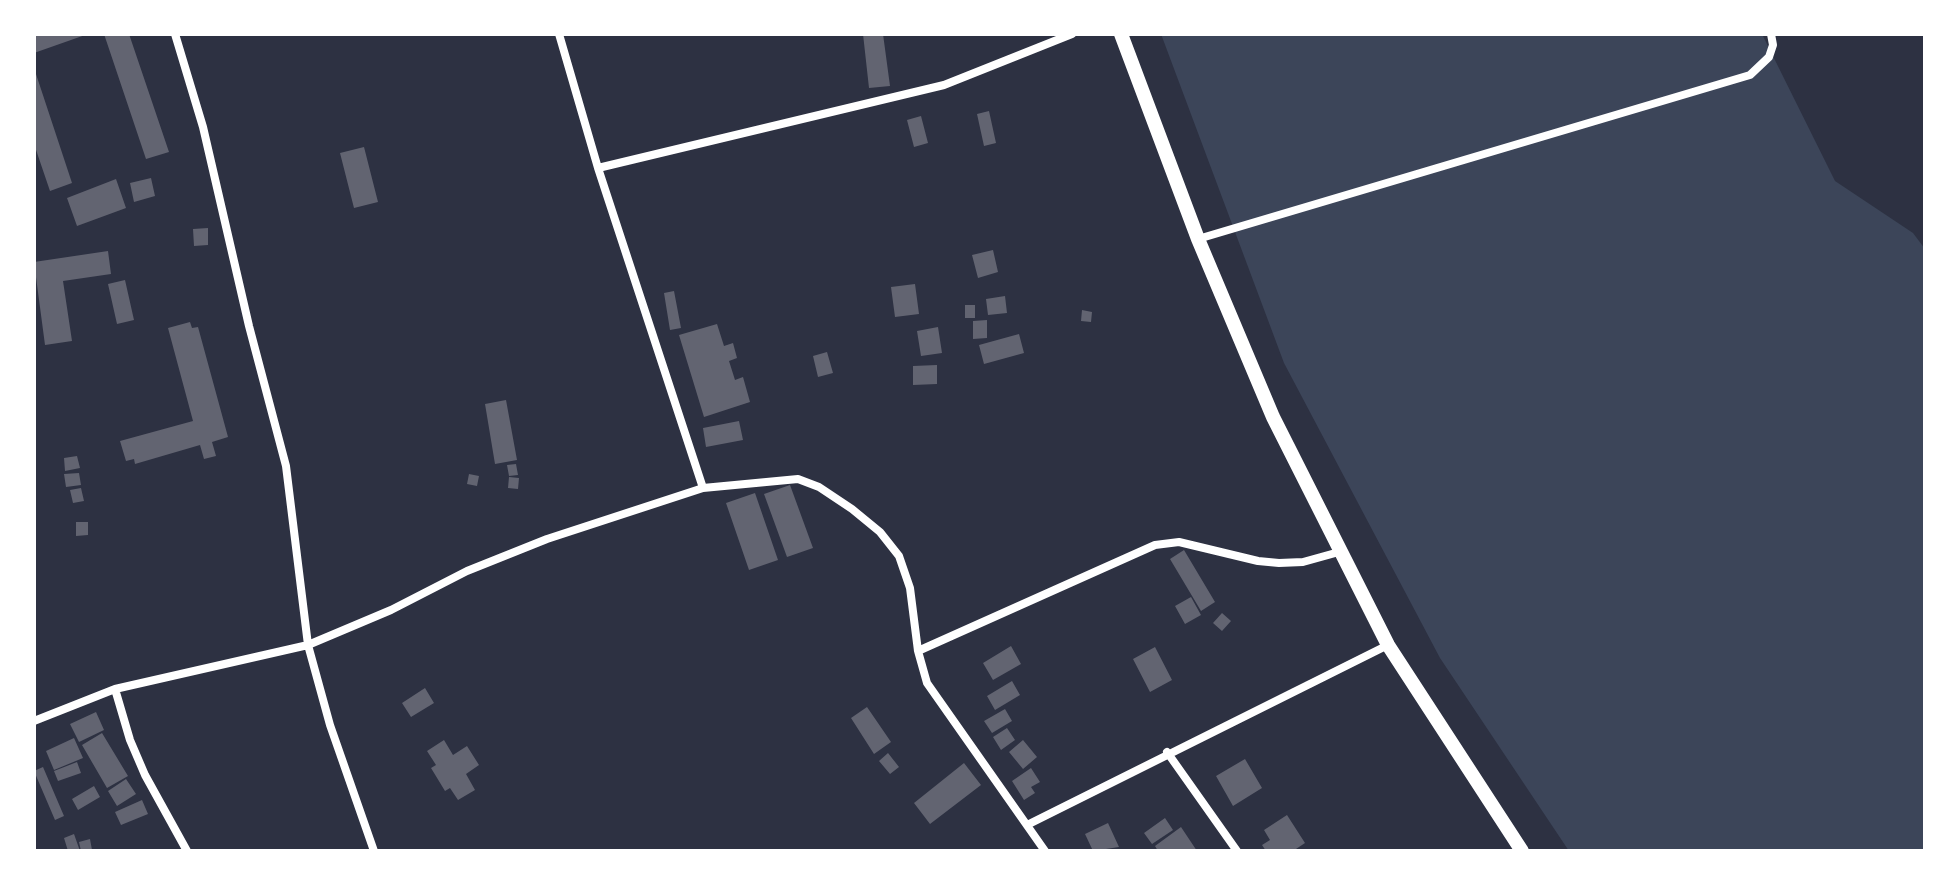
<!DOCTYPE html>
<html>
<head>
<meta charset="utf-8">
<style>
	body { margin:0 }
	#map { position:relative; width:1959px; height:885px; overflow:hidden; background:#2d3142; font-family:"PT Sans",sans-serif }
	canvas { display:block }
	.frame { position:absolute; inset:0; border:36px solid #fff; pointer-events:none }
</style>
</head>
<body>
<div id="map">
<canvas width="1959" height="885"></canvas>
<div class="frame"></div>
</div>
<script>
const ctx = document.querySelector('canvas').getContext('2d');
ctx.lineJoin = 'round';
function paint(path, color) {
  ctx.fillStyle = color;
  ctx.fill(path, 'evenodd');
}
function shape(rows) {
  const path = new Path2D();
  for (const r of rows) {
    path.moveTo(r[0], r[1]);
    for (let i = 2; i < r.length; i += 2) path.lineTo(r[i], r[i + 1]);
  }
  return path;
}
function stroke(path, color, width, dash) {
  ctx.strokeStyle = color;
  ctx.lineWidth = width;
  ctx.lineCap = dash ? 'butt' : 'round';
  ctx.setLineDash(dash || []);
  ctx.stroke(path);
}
const green = shape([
	[1161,34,1762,34,1835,181,1913,233,1925,249,1925,851,1569,851,1440,658,1284,363]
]);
const building = shape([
	[34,34,88,34,34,53],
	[104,34,129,34,169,152,146,159],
	[863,34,883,34,890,86,869,88],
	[35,71,72,183,50,191,34,144],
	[989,111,996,143,984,146,977,114],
	[921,116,928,143,914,147,907,120],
	[364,147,378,202,354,208,340,153],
	[151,178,155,196,134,202,130,183],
	[116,179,126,208,77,226,67,198],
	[208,228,208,245,194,246,193,229],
	[993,250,998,272,978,278,972,255],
	[108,251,111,274,63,281,72,341,45,345,34,262],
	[125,280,134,320,117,324,108,284],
	[915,284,919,314,895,317,891,287],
	[674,291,681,328,670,330,664,293],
	[1005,296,1007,313,988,315,986,299],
	[965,305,975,305,975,318,965,318],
	[1082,310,1092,312,1091,322,1081,321],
	[987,320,987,338,973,339,973,321],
	[190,322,192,328,198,327,228,437,212,442,216,456,204,459,200,445,135,464,134,459,126,461,120,441,193,421,168,328],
	[717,324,724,346,733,343,737,358,729,361,735,380,743,377,750,402,704,417,679,335],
	[938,327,942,353,921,356,917,331],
	[1019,334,1024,353,984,364,979,345],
	[827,352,833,373,818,377,813,356],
	[937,365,937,384,913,385,913,366],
	[506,400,517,460,495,464,485,404],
	[739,421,743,440,706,447,703,428],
	[77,456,80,468,65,471,64,458],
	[516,464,518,475,509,476,507,465],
	[79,473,81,485,66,487,64,474],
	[469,474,479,476,477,486,467,484],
	[509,477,519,478,518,489,508,488],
	[790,485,813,548,787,557,764,494],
	[81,488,84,501,73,503,70,490],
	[755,493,778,560,749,570,726,503],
	[76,522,88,522,88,535,76,536],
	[1184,550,1215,602,1201,611,1170,559],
	[1191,597,1201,615,1185,624,1175,606],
	[1222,613,1231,621,1222,631,1213,623],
	[1011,646,1021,664,993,680,983,663],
	[1155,647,1172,680,1150,692,1133,659],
	[1012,681,1020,695,995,710,987,696],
	[425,688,434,703,411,717,402,703],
	[867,707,891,742,874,754,851,718],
	[1005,709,1012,721,992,733,984,721],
	[96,712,104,730,79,742,70,724],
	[1007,728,1015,740,1001,750,993,737],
	[102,733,128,776,107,788,82,745],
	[74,738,83,758,54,770,46,751],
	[444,740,453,755,467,746,479,765,466,774,475,790,458,800,450,788,445,791,431,768,436,765,427,751],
	[1023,740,1037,757,1023,769,1009,752],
	[888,753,899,767,890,774,879,761],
	[1245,759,1262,788,1233,806,1216,776],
	[77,762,81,773,58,781,54,771],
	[964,763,981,785,930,824,914,803],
	[43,767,64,816,55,820,34,771],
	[1031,768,1040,782,1031,787,1035,793,1024,800,1012,781],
	[126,779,136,794,117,806,108,791],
	[94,786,100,797,78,810,72,799],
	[142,800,148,814,121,825,115,812],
	[1287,815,1305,843,1293,851,1266,851,1262,845,1270,840,1264,830],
	[1165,818,1173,830,1152,844,1144,833],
	[1108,823,1119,847,1093,851,1085,834],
	[1181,827,1197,851,1158,851,1155,846],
	[74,834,80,851,68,851,64,838],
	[90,839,92,850,81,851,79,842]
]);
const minor = shape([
	[175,34,203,127,249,326,286,466,308,645,330,725,374,851],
	[559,34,598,168,703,488],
	[598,168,944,85,1072,34],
	[1198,239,1750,75,1769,57,1773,45,1771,34],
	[918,651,1155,545,1179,542,1258,561,1279,563,1303,562,1339,552],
	[115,689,130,740,145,775,187,851],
	[34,721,115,689,308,645,391,610,467,571,547,539,703,488,798,479,819,487,852,509,880,532,899,556,910,588,918,651,927,683,1045,851],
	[1167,752,1237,851],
	[1027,825,1388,645]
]);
const primary = shape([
	[1121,34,1198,239,1273,417,1388,645,1522,851]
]);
paint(green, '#3c4559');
paint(building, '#626471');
stroke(minor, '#fff', 8);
stroke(primary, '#fff', 14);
</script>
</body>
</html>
